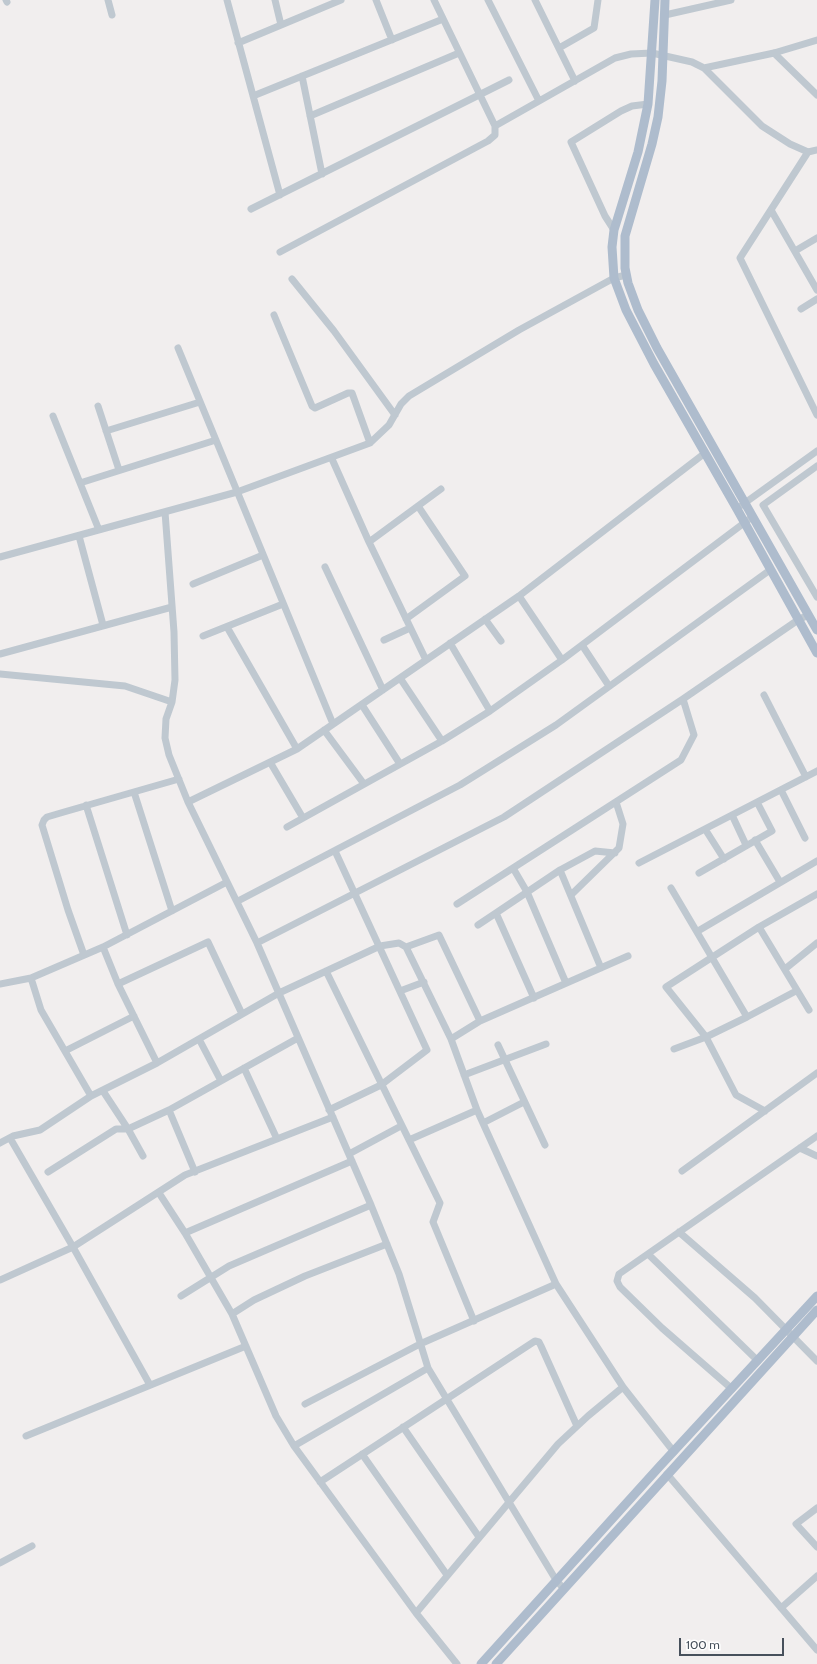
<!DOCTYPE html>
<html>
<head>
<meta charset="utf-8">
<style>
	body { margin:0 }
	#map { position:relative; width:817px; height:1664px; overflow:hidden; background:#f1eeee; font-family:Cabin,sans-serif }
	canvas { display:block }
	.scale { position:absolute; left:679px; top:1638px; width:105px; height:18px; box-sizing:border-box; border:2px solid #47505b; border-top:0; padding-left:5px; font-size:12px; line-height:14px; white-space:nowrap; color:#47505b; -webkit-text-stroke:3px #fff; paint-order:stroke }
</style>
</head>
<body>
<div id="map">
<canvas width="817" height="1664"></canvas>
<div class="scale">100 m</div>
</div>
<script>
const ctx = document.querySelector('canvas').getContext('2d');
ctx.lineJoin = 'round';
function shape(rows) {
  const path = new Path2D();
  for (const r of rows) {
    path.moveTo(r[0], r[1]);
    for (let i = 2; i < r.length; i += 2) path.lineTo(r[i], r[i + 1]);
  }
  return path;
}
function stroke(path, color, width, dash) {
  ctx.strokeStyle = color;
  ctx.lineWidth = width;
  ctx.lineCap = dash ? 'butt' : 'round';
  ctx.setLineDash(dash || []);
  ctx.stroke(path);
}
const minor = shape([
	[6,0,7,2],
	[108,0,112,15],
	[227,0,280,195],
	[275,0,281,25],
	[376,0,392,40],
	[488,0,539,101],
	[535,0,575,81],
	[665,15,731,0],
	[238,43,341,0],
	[559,48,594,28,598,0],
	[774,53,817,95],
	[704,68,774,53,817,40],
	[302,76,322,174],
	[253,96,443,19],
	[310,116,459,53],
	[495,126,615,58,631,54,652,53,692,62,704,68,762,126,790,144,808,152,817,150],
	[808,152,740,258,817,415],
	[251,209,509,80],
	[771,210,817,290],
	[614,230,605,216,571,142,621,111,632,106,648,104],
	[795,251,817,238],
	[280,252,488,141,495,135,495,126,434,0],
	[292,279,334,331,395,415],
	[801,309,817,299],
	[274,315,312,406,315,408,348,393,352,393,370,443],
	[178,348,333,724],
	[98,406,119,470],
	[53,416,99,530],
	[106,431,200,402],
	[332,459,369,542],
	[817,466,763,505,817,597],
	[80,483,216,440],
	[742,505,817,451],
	[165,512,174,632,175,680,172,702,166,719,165,738,169,755,188,802,257,943,371,1205,399,1274,428,1368,556,1580,563,1588],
	[79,536,103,625],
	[0,557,237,492,370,443,389,425,401,404,409,396,519,330,614,278,626,275],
	[325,567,383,690],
	[193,584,263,555],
	[519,596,562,660],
	[406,619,465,576,418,506],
	[485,619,501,641],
	[227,627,297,749],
	[203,636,283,604],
	[384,640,410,628],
	[450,643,490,711],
	[582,645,609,686],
	[0,654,172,607],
	[426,660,369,542,441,489],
	[0,674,125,686,172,702],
	[400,678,442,741],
	[764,695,806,777],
	[362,705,400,764],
	[324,730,364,784],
	[270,762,303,818],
	[781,790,805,838],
	[134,792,172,911],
	[188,802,297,749,519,596,705,453],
	[86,805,127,935],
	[732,815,746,845],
	[287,827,442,741,490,711,562,660,752,517],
	[705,829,724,859],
	[755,840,780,882],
	[639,863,817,771],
	[513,868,527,892,566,983],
	[560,870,595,851,615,853],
	[699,873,772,831,757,802],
	[671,888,747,1017],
	[571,895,619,848,623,824,616,802],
	[238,901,460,785,556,725,770,570],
	[457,904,681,760,694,735,683,699],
	[478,925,496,913],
	[759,927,809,1010],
	[698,931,817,861],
	[257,943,504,817,683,699,798,620,808,615],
	[103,947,118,984,157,1063],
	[406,947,439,935,480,1021],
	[84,955,68,910,42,825,44,820,47,817,64,812,179,779],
	[785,969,817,943],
	[326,971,440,1203,433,1222,474,1321],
	[0,984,31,978],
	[118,984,208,942,242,1014],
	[400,991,424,982],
	[534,998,496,913,560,870,601,968],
	[199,1039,221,1081],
	[451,1039,480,1021,628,956],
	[498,1045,545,1145],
	[674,1049,706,1037,747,1017,796,991],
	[65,1051,134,1016],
	[244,1068,277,1139],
	[464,1075,546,1044],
	[103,1091,128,1129,143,1156],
	[91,1096,41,1010,31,978,103,947,227,882],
	[169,1110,195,1172],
	[329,1110,381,1085,427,1050,335,851],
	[765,1111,736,1095,706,1037,666,987,759,927,817,894],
	[483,1123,524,1102],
	[10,1138,73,1247,150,1385],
	[409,1140,477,1110],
	[0,1143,13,1136,40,1130,91,1096,157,1063,279,993,380,946,399,943,406,947,451,1039,477,1110,556,1284,623,1387,674,1452],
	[800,1148,817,1156],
	[349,1154,401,1126],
	[682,1171,817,1073],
	[48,1172,116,1129,128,1129,169,1110,298,1038],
	[159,1193,185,1233,232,1314,276,1416,294,1446,416,1613,457,1664],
	[679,1232,755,1298,817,1361],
	[185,1233,352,1161],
	[648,1254,758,1361],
	[0,1280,73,1247,185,1175,333,1117],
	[181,1296,229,1266,371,1205],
	[232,1314,254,1300,305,1276,387,1244],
	[732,1389,662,1328,620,1287,617,1281,619,1274,817,1136],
	[305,1404,420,1344,556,1284],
	[403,1427,479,1537],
	[26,1436,246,1346],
	[294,1446,428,1368],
	[362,1454,447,1575],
	[667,1474,817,1650],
	[320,1482,535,1341,539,1342,541,1346,577,1426],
	[817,1508,796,1524,817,1547],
	[0,1563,32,1546],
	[781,1608,817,1576],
	[416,1613,558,1444,588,1416,623,1387]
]);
const major = shape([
	[655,0,648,104,638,152,614,230,612,247,614,278,626,310,654,364,737,509,817,653],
	[665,0,662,81,658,117,652,144,625,236,625,268,628,283,638,310,657,348,817,630],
	[481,1664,660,1466,817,1296],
	[496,1664,817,1310]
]);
stroke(minor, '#bfc8d0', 7);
stroke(major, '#aebccd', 9);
</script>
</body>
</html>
